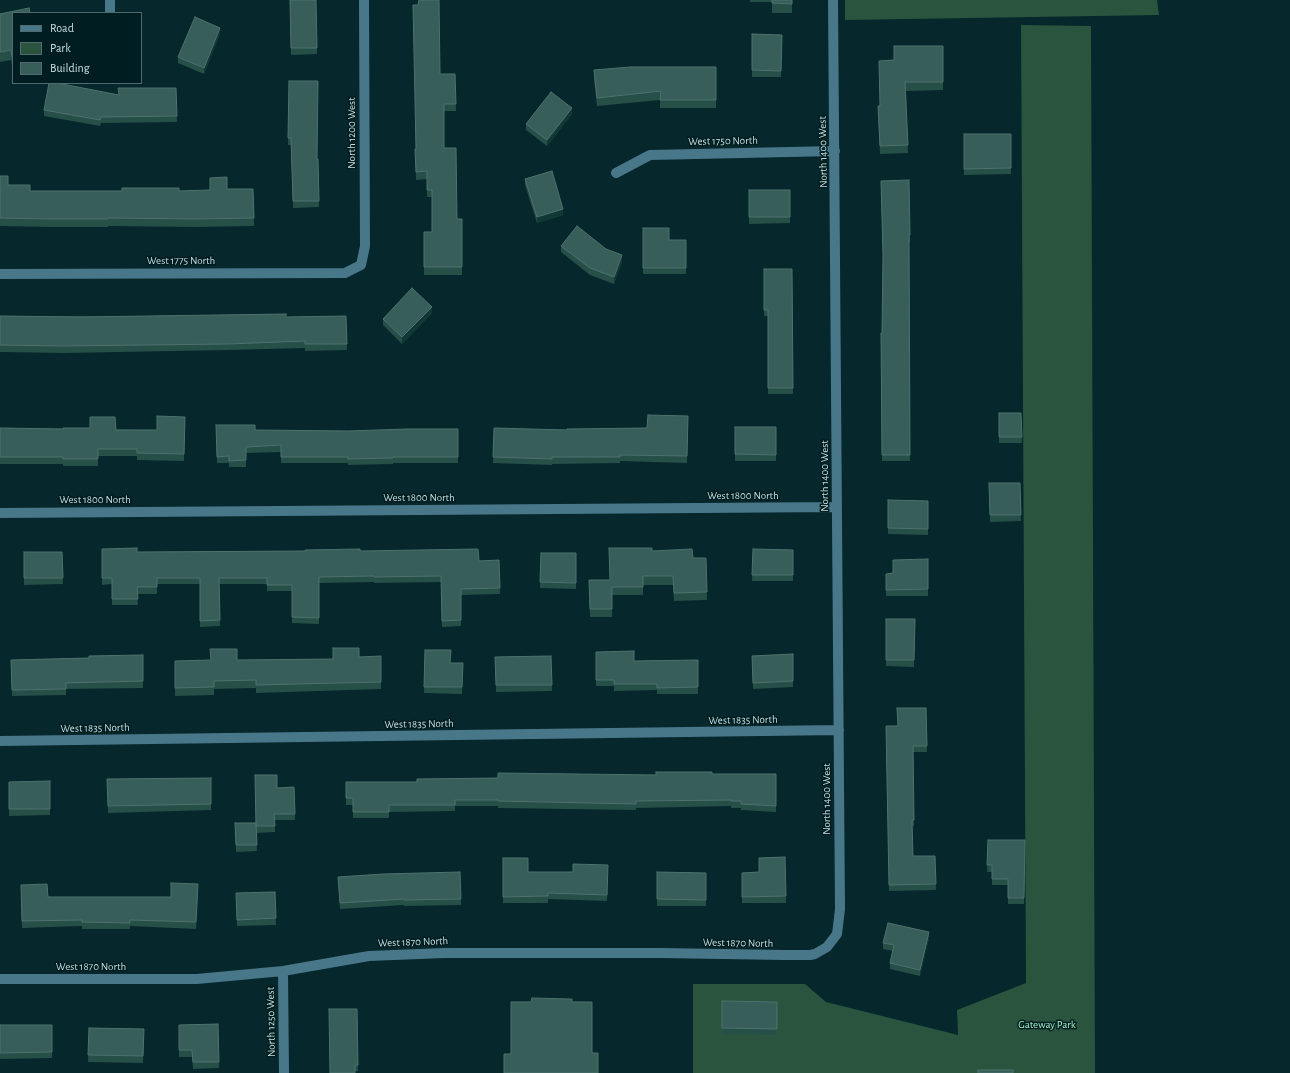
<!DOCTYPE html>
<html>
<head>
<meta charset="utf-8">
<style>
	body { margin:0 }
	#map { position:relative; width:1290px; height:1073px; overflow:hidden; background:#06272b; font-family:"Alegreya Sans",sans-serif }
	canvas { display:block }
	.legend { position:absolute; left:12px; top:12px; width:130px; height:72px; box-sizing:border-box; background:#001e21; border:1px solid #506b6d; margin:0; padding:5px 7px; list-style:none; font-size:12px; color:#c7dee0 }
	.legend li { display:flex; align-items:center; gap:8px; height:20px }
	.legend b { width:20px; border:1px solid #506b6d }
</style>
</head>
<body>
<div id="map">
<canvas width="1290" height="1073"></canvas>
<ul class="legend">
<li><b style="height:5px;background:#49778a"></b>Road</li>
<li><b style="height:11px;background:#2a543d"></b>Park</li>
<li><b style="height:11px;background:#375e59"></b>Building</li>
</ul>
</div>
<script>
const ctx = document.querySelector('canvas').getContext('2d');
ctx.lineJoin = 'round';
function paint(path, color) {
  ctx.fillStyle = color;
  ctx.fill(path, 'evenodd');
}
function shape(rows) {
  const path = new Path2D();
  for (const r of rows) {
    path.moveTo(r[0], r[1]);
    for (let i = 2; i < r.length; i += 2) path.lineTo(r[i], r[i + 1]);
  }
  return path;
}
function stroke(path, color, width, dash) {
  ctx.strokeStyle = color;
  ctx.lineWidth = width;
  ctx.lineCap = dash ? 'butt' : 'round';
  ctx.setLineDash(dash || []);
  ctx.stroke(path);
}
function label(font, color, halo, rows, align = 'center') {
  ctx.font = font + ' "Alegreya Sans",sans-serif';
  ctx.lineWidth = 3;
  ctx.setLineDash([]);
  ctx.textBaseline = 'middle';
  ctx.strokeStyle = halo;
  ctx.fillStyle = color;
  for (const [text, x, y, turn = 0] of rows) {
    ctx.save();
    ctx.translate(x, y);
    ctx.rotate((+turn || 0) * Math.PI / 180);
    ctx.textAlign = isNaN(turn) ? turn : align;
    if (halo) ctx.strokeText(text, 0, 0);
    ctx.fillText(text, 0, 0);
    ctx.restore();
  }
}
const green = shape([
	[845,0,1157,0,1159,15,845,20],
	[1021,25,1091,26,1095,1073,693,1073,693,984,805,984,826,1002,958,1035,957,1010,1026,983]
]);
const minor = shape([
	[110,0,110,13],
	[616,173,650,155,835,151],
	[0,274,345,273,361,265,365,246,364,0],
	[0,513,837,507],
	[0,741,839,730],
	[283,971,284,1073],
	[0,979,197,979,283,971,369,956,444,953,661,953,784,955,810,955,815,954,827,947,837,934,840,909,833,0]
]);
const wall = shape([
	[290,0,316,0,317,54,291,55],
	[750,0,792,0,792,13,772,13,772,2,750,2],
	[418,5,440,74,455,74,456,111,444,111,444,148,457,219,462,219,462,275,424,275,424,232,432,232,432,197,427,197,427,179,416,180,415,149,416,149],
	[13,13,13,71,11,60,0,62,0,14],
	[220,34,204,74,178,63,178,57],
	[752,34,782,35,781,77,752,77],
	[943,46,943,90,906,91,908,153,880,154,878,106,880,106,894,60],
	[716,67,716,108,660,108,660,100,597,106,594,79,594,70],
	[289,81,317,159,318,159,319,207,293,208,291,145,288,145],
	[176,88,177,122,101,123,100,126,44,116,44,110],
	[572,114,547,146,526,130,526,124],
	[964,134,1011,134,1011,174,964,175],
	[0,176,8,185,30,191,179,191,253,189,254,226,196,227,108,226,108,227,50,227,0,226],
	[525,179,563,215,537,223,525,185],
	[881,181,910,235,910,242,909,242,910,461,882,461,881,333,882,333,883,260],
	[749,190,790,190,790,223,749,224],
	[643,228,669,240,686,240,686,274,643,274],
	[561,246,606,249,622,262,614,284,590,275,561,252],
	[764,269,792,269,793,394,768,394,768,316,764,316],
	[432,313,402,344,383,325,383,319],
	[0,316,286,317,346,316,347,350,305,351,305,348,228,350,64,353,0,352],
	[999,413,1021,413,1022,443,999,443],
	[688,416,687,463,620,461,620,463,552,464,552,465,493,463,494,428,567,430,647,428],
	[185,417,184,461,137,460,137,456,98,456,98,466,63,466,63,464,0,464,0,428,157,430],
	[216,425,255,430,348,431,458,429,458,463,393,463,393,464,348,465,348,463,281,463,281,452,246,453,246,467,229,467,229,463,217,463],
	[735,427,776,427,776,461,735,461],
	[989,483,1020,483,1021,521,990,522],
	[888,500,928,501,928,535,888,534],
	[102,549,137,552,360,551,479,561,499,560,500,594,461,595,461,626,442,627,441,582,374,583,374,582,319,583,319,624,292,623,292,591,267,591,267,584,219,584,220,626,200,627,200,584,157,584,157,594,137,594,138,605,112,605,112,584,102,585],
	[753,549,793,550,793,581,752,581],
	[652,551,693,558,706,558,707,600,674,601,673,585,643,585,643,595,612,595,612,617,590,617,589,580,610,580],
	[24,552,62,552,63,584,24,585],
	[541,553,576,553,576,589,540,588],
	[928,559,928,596,886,596,886,574,893,573],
	[886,619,915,619,914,667,886,666],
	[425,650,451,663,463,663,462,694,424,693],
	[596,652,634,661,698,660,698,694,657,694,657,690,614,691,614,686,596,686],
	[793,654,793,687,753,689,752,656],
	[143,655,143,688,66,689,66,695,12,696,11,660,89,658],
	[381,656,381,689,256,693,256,688,214,689,214,695,175,696,175,661,333,659],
	[551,656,552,691,496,692,495,657],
	[926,708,927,752,913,752,914,826,912,826,913,856,935,856,936,890,889,891,886,726,898,726],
	[712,774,776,774,776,812,741,810,741,808,731,808,731,806,636,808,636,810,498,808,498,806,455,806,455,811,389,812,389,818,353,818,353,805,346,805,346,782,417,782,498,778],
	[255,775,277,788,294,787,295,820,275,820,275,832,256,833],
	[211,778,211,810,108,813,107,779],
	[50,781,50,815,9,816,9,782],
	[235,823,256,823,257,851,236,852],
	[988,840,1025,840,1024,904,1008,904,1008,885,992,885,992,872,987,872],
	[785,857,786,903,742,903,742,873,759,872],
	[503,858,528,872,573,872,608,865,607,901,548,899,548,903,503,903],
	[657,872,706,873,706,906,657,906],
	[338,877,461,899,461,905,404,906,404,905,340,909],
	[21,885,48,897,171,897,198,890,196,929,130,926,130,929,82,929,82,926,22,928],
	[275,892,276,925,237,926,236,893],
	[929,938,920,976,890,969,890,963,893,951,883,949,883,943],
	[722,1001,777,1002,777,1035,722,1034],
	[357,1009,358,1071,330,1073],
	[218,1024,219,1068,193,1069,192,1057,179,1057,179,1025],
	[0,1025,52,1025,52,1058,0,1059],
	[89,1028,144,1029,143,1063,88,1062]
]);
const shadedWall = shape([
	[220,28,220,34,204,74,204,68],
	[572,108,572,114,547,146,547,140],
	[563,209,563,215,537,223,537,217],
	[622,255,622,262,614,284,614,277],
	[432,307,432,313,402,344,402,337],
	[929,932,929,938,920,976,920,970]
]);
const building = shape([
	[290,0,316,0,317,48,291,48,290,0],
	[419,0,439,0,440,74,455,74,456,104,444,104,444,148,456,148,457,219,462,219,462,267,424,267,424,232,432,232,432,190,427,190,427,171,416,172,415,149,416,149,413,5,418,5,419,0],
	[772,0,792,0,792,4,772,3,772,0],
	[29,8,30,13,13,13,13,62,11,50,0,52,0,14,29,8],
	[195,17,220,28,204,68,178,57,195,17],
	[752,34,782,35,781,71,752,70,752,34],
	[894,46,943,46,943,82,905,82,908,145,880,146,878,106,880,106,879,61,894,60,894,46],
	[631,67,716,67,716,100,660,100,661,91,597,98,594,70,631,67],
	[289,81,318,81,317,159,318,159,319,201,293,201,291,138,288,138,289,81],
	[49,83,57,83,119,95,118,88,176,88,177,116,101,117,100,120,44,110,49,83],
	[551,92,572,108,547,140,526,124,551,92],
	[964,134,1011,134,1011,168,964,169,964,134],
	[552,171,563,209,537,217,525,179,552,171],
	[0,176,8,176,8,185,30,185,30,191,122,191,122,188,179,188,179,191,210,190,210,178,227,177,227,189,253,189,254,218,196,219,108,218,108,219,50,219,0,218,0,176],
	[909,180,910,235,909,235,910,455,882,455,881,333,882,333,883,254,881,181,909,180],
	[749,190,790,190,790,217,749,217,749,190],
	[577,226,606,249,622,255,614,277,590,268,561,246,577,226],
	[643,228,669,228,669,240,686,240,686,268,643,268,643,228],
	[764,269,792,269,793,388,768,388,768,310,764,310,764,269],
	[412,288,432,307,402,337,383,319,412,288],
	[286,314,286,317,346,316,347,344,305,344,305,341,228,344,64,346,0,345,0,316,80,317,286,314],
	[999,413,1021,413,1022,437,999,437,999,413],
	[648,415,688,416,687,456,620,455,620,457,552,457,552,459,493,457,494,428,567,430,567,429,647,428,648,415],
	[157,416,185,417,184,454,137,453,137,449,98,449,98,459,63,459,63,457,0,457,0,428,63,429,63,428,90,428,90,417,115,417,116,430,157,430,157,416],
	[216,425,255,425,255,430,348,431,407,429,458,429,458,457,393,457,393,458,348,459,348,457,281,457,281,445,246,447,246,460,229,461,229,456,217,457,216,425],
	[735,427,776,427,776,455,735,454,735,427],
	[989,483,1020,483,1021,515,990,515,989,483],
	[888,500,928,501,928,529,888,528,888,500],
	[137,548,137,552,305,551,305,550,360,549,360,551,478,549,479,561,499,560,500,588,461,589,461,620,442,621,441,576,374,577,374,576,319,577,319,618,292,617,292,585,267,585,267,578,219,578,220,620,200,621,200,578,157,578,157,587,137,587,138,599,112,599,112,578,102,578,102,549,137,548],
	[609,548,652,548,652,551,692,549,693,558,706,558,707,592,674,593,673,576,643,576,643,587,612,587,612,609,590,609,589,580,610,580,609,548],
	[753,549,793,550,793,575,752,575,753,549],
	[24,552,62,552,63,578,24,578,24,552],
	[541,553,576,553,576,583,540,582,541,553],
	[928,559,928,589,886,590,886,574,893,573,893,560,928,559],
	[886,619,915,619,914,660,886,660,886,619],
	[333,648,359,648,359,657,381,656,381,682,256,685,256,680,214,681,214,687,175,688,175,661,211,660,210,649,237,649,237,660,333,659,333,648],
	[425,650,451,650,450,663,463,663,462,687,424,687,425,650],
	[634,651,634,661,698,660,698,687,657,688,657,684,614,684,614,680,596,680,596,652,634,651],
	[793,654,793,681,753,683,752,656,793,654],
	[143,655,143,681,66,683,66,689,12,690,11,660,89,658,89,656,143,655],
	[551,656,552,685,496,685,495,657,551,656],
	[897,708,926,708,927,746,913,746,914,820,912,820,913,856,935,856,936,884,889,885,886,726,898,726,897,708],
	[656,772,712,772,712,774,776,774,776,806,741,804,741,801,731,801,731,800,636,801,636,804,498,801,498,800,455,800,455,805,389,805,389,812,353,812,353,798,346,798,346,782,417,782,417,779,498,778,498,773,656,775,656,772],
	[255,775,277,775,277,788,294,787,295,814,274,814,275,826,256,826,255,775],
	[211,778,211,804,108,806,107,779,211,778],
	[50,781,50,809,9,809,9,782,50,781],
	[235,823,256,823,257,845,236,845,235,823],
	[988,840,1025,840,1024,898,1008,898,1008,879,992,879,992,865,987,865,988,840],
	[785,857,786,896,742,897,742,873,759,872,759,858,785,857],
	[503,858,528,858,528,872,573,872,573,864,608,865,607,895,548,893,548,896,503,897,503,858],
	[460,872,461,899,404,900,404,899,340,903,338,877,383,874,460,872],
	[657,872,706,873,706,900,657,899,657,872],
	[171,883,198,884,196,922,130,920,130,923,82,922,82,920,22,921,21,885,47,884,48,897,171,897,171,883],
	[275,892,276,918,237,920,236,893,275,892],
	[888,923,929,932,920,970,890,963,894,945,883,943,888,923],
	[532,998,572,999,572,1002,592,1002,592,1053,598,1053,598,1073,504,1073,504,1054,511,1054,511,1002,531,1002,532,998],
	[722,1001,777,1002,777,1029,722,1028,722,1001],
	[329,1009,357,1009,358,1065,355,1065,355,1073,330,1073,329,1009],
	[218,1024,219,1062,193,1062,192,1050,179,1050,179,1025,218,1024],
	[0,1025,52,1025,52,1052,0,1053,0,1025],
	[89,1028,144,1029,143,1056,88,1055,89,1028],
	[978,1070,1013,1070,1013,1073,978,1073,978,1070]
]);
const streetNames = [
	["North 1200 West",352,133,-90],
	["West 1750 North",723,141,-1],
	["North 1400 West",823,152,-91],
	["West 1775 North",181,261],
	["North 1400 West",825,476,-90],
	["West 1800 North",743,496],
	["West 1800 North",419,498],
	["West 1800 North",95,500],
	["West 1835 North",743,720,-1],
	["West 1835 North",419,724,-1],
	["West 1835 North",95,728,-1],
	["North 1400 West",827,799,-90],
	["West 1870 North",413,942,-2],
	["West 1870 North",738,943,1],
	["West 1870 North",91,967],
	["North 1250 West",271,1022,-91]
];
const parkNames = [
	["Gateway Park",1047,1025]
];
paint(green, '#2a543d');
stroke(minor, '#49778a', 10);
paint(wall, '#264f48');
paint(shadedWall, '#123836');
paint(building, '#375e59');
stroke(building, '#4e726e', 1);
label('11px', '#c7dee0', '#001e21', streetNames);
label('11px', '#a4f3c5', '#001e21', parkNames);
</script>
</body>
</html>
